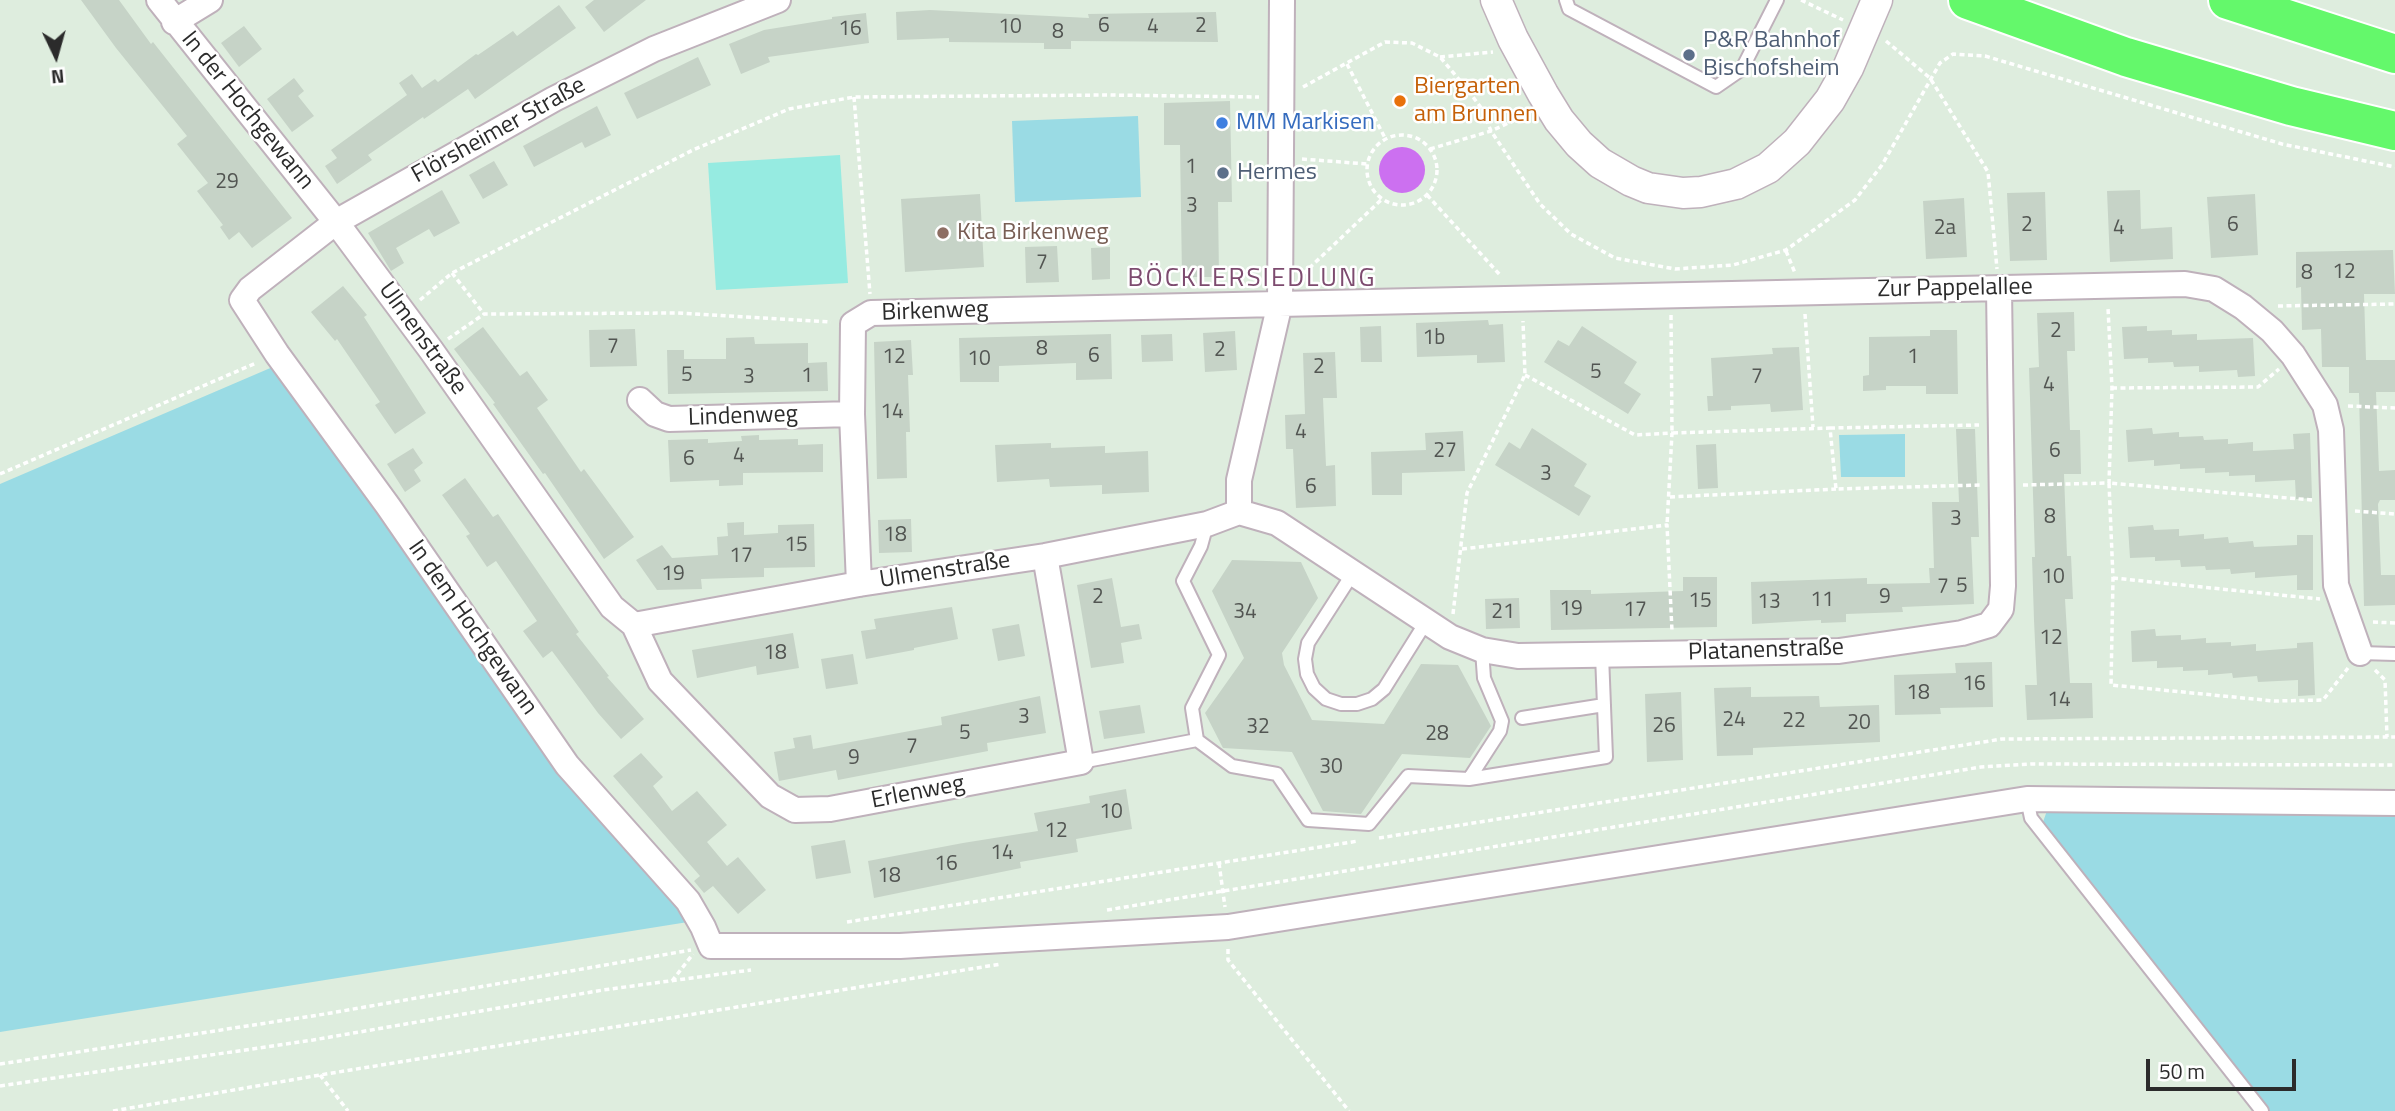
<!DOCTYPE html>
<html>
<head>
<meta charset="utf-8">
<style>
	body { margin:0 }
	#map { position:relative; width:2395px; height:1111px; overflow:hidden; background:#deedde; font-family:"Titillium Web",sans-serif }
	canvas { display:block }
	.north { position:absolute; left:21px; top:21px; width:70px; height:70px; -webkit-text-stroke:5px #fff; paint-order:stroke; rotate:175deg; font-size:19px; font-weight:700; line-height:28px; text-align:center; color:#2b2b2b }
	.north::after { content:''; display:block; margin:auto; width:24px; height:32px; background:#2b2b2b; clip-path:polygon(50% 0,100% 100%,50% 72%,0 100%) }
	.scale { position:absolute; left:2146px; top:1059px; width:150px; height:32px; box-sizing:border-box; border:4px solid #2b2b2b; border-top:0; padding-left:9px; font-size:21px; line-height:24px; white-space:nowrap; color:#2b2b2b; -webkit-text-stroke:5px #fff; paint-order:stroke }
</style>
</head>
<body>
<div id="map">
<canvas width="2395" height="1111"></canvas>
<div class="north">N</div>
<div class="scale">50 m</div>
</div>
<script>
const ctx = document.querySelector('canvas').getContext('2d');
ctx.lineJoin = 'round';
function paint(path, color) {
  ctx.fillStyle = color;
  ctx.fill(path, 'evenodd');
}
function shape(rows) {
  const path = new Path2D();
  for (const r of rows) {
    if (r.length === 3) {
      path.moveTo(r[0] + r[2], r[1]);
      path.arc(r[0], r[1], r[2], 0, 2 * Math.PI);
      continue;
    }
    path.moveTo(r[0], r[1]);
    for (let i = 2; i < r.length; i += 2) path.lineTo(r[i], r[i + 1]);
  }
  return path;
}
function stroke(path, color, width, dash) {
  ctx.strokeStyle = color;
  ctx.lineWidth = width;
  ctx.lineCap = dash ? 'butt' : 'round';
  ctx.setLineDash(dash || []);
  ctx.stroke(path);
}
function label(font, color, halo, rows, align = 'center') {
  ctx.font = font + ' "Titillium Web",sans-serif';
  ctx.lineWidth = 5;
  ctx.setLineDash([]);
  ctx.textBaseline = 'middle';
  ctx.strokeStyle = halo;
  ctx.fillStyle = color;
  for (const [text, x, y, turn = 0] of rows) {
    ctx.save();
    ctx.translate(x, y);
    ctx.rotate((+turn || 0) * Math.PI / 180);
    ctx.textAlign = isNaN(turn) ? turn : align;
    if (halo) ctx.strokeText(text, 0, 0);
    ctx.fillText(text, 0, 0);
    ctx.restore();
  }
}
const green = shape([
	[1138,116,1141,197,1015,202,1012,121],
	[275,366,680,903,688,922,0,1032,0,484],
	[1905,434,1905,477,1841,477,1839,435],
	[2049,805,2395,810,2395,1111,2269,1111,2043,822]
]);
const pitch = shape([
	[840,155,848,283,716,290,708,163]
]);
const water = shape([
	[1402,170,23]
]);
const building = shape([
	[81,0,119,0,151,44,153,42,292,218,252,248,239,232,229,240,220,227,223,225,197,191,208,183,177,144,187,136,116,48],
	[594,0,646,0,604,32,585,7],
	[559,5,576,28,475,99,468,89,424,119,423,117,368,155,372,160,337,184,325,166,337,158,331,150,407,95,399,83,412,74,422,88,435,79,438,82,476,54,478,55,513,31,517,36],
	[930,10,1089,18,1088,14,1216,12,1218,42,1071,41,1071,49,1044,49,1044,43,949,42,949,38,897,40,896,12],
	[866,13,869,43,768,57,770,62,741,74,729,44,764,30,832,19,832,17],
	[244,26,262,49,239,67,221,43],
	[698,57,711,85,637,119,624,93],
	[294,78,304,91,298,96,314,116,292,132,267,99],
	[1230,101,1232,202,1218,202,1219,277,1182,277,1180,145,1164,145,1164,103],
	[597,106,611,135,585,148,582,142,534,167,523,146],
	[494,161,508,185,483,199,469,175],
	[442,190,460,223,434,237,429,229,396,248,404,263,391,271,368,233],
	[2140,190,2141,229,2172,227,2173,259,2110,262,2107,191],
	[2045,192,2047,260,2010,261,2007,193],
	[980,194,984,267,905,272,901,199],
	[2255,194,2258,255,2211,258,2207,197],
	[1964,198,1967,257,1926,259,1923,201],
	[1057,246,1059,282,1026,283,1025,247],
	[1110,247,1110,279,1092,280,1091,248],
	[2393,250,2395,294,2364,294,2366,360,2395,360,2395,392,2376,392,2379,471,2395,470,2395,500,2380,500,2378,504,2381,575,2395,575,2395,605,2364,606,2359,393,2349,393,2349,367,2322,367,2321,329,2302,330,2301,287,2296,288,2296,252],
	[343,286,367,315,364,317,426,413,395,434,375,405,380,402,337,339,335,341,311,312],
	[2074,312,2075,351,2067,351,2070,430,2080,430,2081,474,2064,474,2067,556,2071,556,2073,599,2065,599,2070,683,2092,683,2093,718,2027,720,2025,685,2037,685,2034,620,2032,557,2035,557,2029,368,2039,367,2037,313],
	[1488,320,1489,325,1503,324,1505,362,1477,363,1477,355,1417,357,1416,323],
	[1381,326,1382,362,1361,362,1360,327],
	[1582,326,1637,362,1624,383,1641,394,1628,414,1544,362,1558,340,1569,346],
	[2147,326,2147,331,2172,330,2172,335,2197,334,2197,340,2253,338,2255,376,2238,377,2237,370,2199,372,2199,366,2174,367,2173,362,2148,363,2148,358,2124,359,2122,327],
	[483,327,520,376,527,371,548,400,537,408,581,472,584,469,634,537,604,559,545,473,543,474,493,404,495,403,454,349],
	[635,329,637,366,590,367,589,330],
	[1930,330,1957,330,1958,394,1926,394,1926,386,1886,386,1886,390,1863,391,1863,376,1869,375,1869,337,1930,336],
	[1235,331,1237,370,1205,372,1203,333],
	[1111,334,1112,379,1076,380,1076,363,999,366,999,382,960,382,959,338],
	[1172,334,1173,361,1142,362,1141,335],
	[754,337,755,344,808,343,808,363,827,362,828,391,668,394,667,350,684,350,684,359,726,359,726,338],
	[911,340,913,375,908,375,910,432,906,432,907,478,877,479,874,342],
	[1799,347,1803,410,1771,412,1770,404,1731,406,1731,410,1708,411,1707,396,1713,396,1711,358,1773,354,1772,348],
	[1335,352,1337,398,1323,398,1326,466,1335,465,1336,506,1296,508,1293,449,1286,449,1285,415,1305,414,1303,353],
	[1532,428,1587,464,1574,486,1591,496,1579,516,1495,465,1509,442,1520,449],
	[2152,428,2153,434,2179,432,2179,437,2203,436,2204,440,2228,439,2228,444,2253,442,2253,451,2294,449,2293,434,2310,433,2312,498,2296,499,2295,480,2255,482,2255,475,2229,476,2229,472,2205,473,2205,468,2180,469,2180,464,2154,466,2154,460,2128,462,2126,430],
	[1956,429,1975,429,1979,537,1971,537,1974,604,1902,607,1903,612,1846,614,1846,622,1821,623,1821,620,1752,624,1751,582,1867,578,1867,584,1930,583,1929,568,1934,568,1932,502,1959,502],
	[1463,431,1465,471,1402,473,1402,495,1372,495,1371,452,1426,450,1425,433],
	[759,435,759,440,798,439,798,445,823,444,823,472,743,473,743,485,719,486,719,480,670,482,668,440,708,439,708,443,742,441,741,436],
	[1051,443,1051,448,1105,446,1105,453,1148,451,1149,492,1102,494,1102,485,1050,487,1049,479,997,482,995,445],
	[1716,444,1718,488,1698,489,1696,445],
	[413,448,423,463,414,470,421,481,405,492,387,464],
	[465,478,493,517,498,514,579,632,576,634,609,676,607,677,644,719,621,739,598,713,552,651,543,658,523,631,537,621,496,561,487,567,466,536,470,534,442,495],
	[911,519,912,552,879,553,878,520],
	[744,522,744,535,778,533,778,525,814,524,815,567,764,568,764,577,701,579,702,589,657,590,636,560,662,545,672,558,718,555,717,537,728,536,727,523],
	[2153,525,2154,530,2179,529,2179,536,2204,534,2204,539,2228,537,2229,543,2253,541,2254,547,2297,545,2297,535,2313,535,2313,590,2297,590,2297,575,2255,578,2255,572,2231,574,2230,569,2206,570,2205,566,2181,567,2180,560,2155,561,2155,557,2130,558,2128,527],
	[1232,560,1301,562,1318,598,1282,653,1284,665,1312,720,1384,724,1421,664,1458,665,1491,726,1470,758,1402,754,1361,814,1323,811,1292,752,1223,748,1205,713,1244,658,1212,591],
	[1683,577,1717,577,1717,627,1551,630,1550,590,1591,590,1591,594,1683,591],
	[1112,578,1121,627,1139,624,1142,639,1121,643,1124,663,1091,668,1077,585],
	[1519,598,1520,628,1486,629,1485,599],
	[952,607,958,639,914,648,914,650,866,659,861,631,876,629,874,619],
	[1019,624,1025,656,998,661,992,629],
	[2155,629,2156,636,2181,635,2181,640,2206,638,2206,643,2231,642,2231,646,2256,644,2256,651,2297,648,2297,643,2313,642,2315,695,2298,696,2298,680,2258,682,2257,676,2233,678,2232,673,2208,675,2208,670,2183,671,2183,667,2157,668,2157,661,2132,662,2131,631],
	[793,633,799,668,757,675,756,666,697,678,692,650],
	[853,654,858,684,826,689,821,659],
	[1992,662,1993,707,1940,708,1941,714,1895,715,1894,675,1956,673,1955,663],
	[1751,687,1751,697,1819,696,1820,707,1879,705,1880,742,1753,748,1753,755,1717,756,1714,688],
	[1681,692,1683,760,1647,762,1645,694],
	[1040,696,1046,733,987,743,988,751,838,780,836,770,779,781,774,752,795,748,793,738,811,735,813,749,942,725,941,717],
	[1140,705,1145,733,1104,739,1099,711],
	[641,753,663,777,653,786,672,811,697,791,727,825,707,842,727,866,738,857,766,890,738,914,713,886,704,893,694,881,700,876,613,776],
	[1126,789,1132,829,1076,839,1078,852,1020,862,1021,868,874,898,868,861,963,843,1038,831,1034,813,1090,803,1089,796],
	[845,840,851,873,816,879,811,846]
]);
const path = shape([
	[1801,0,1843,20],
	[1886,41,1930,78,1988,172,1997,269],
	[1440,57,1493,52],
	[1347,64,1385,138],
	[1303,87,1385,42,1412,43,1440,57,1467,89,1482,109,1491,131,1540,204,1571,234,1615,258,1675,269,1733,265,1786,250,1855,200,1882,165,1940,63,1953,54,1985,56,2282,144,2395,167],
	[854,97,870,294],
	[1402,170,35],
	[1430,149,1491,131,1528,114],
	[1302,159,1367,164],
	[1427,195,1501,276],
	[1786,251,1795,273],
	[452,273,484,314],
	[1303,274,1381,200],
	[420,300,452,273,693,150,789,109,854,97,1108,95,1259,97],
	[2278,306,2395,304],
	[1805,314,1813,427],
	[1671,315,1672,433,1830,428,1836,489,1980,485],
	[448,339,484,314,678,313,831,322],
	[1525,375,1635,435,1672,433,1667,525],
	[2112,388,2258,387,2279,369],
	[2348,406,2395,408],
	[1830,428,1979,425],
	[0,474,256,363],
	[2023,485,2109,483,2112,388,2108,308],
	[1670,497,1836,489],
	[2312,500,2109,483,2113,578,2111,685,2274,701,2323,700,2348,668],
	[2355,511,2395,514],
	[1462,549,1667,525,1672,631],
	[2113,578,2320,599],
	[1453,614,1467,493,1525,375,1523,321],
	[2373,622,2395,623],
	[2375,670,2385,680,2387,737],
	[1379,838,2002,739,2395,737],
	[1219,863,1225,907],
	[1107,910,1981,767,2031,764,2395,765],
	[847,922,1358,841],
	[1228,949,1228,960,1349,1111],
	[672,981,693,954],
	[0,1064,325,1014,691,950],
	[320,1075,348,1111],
	[0,1086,313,1040,603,990,751,970],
	[113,1111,320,1075,1001,964]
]);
const service = shape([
	[1566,0,1569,9,1716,87,1742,69,1777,0],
	[1207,524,1201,546,1183,581,1219,655,1192,708,1197,740,1232,766,1277,774,1308,820,1369,824,1408,776,1469,779,1606,757,1602,655],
	[1353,573,1308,643,1305,659,1307,674,1314,688,1326,699,1341,704,1357,704,1372,699,1384,689,1426,622],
	[2360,653,2395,654],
	[1522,718,1604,705],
	[1081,762,1197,740],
	[1469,779,1500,731,1502,721,1484,678,1482,650],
	[2027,799,2031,818,2262,1111]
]);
const minor = shape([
	[159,0,336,222,431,350,612,607,634,625,660,681,770,796,795,810,830,809,1081,762,1045,556],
	[778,0,654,49,554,99,336,222,250,289,242,300,277,354,388,506,567,765,688,901,703,927,711,946,900,946,1228,927,2027,799,2395,803],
	[174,22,210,0],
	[640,400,655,414,669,419,852,414],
	[1239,512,1277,523,1450,637,1482,650,1518,656,1839,651,1962,633,1989,625,2001,609,2003,586,1999,288],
	[1239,512,1239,480,1280,303,1282,0],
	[859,584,852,414,853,324,871,313,2185,284,2214,289,2243,307,2272,331,2293,355,2325,405,2331,430,2336,585,2360,653],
	[634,625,859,584,1045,556,1207,524,1239,512]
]);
const tertiary = shape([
	[1496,0,1513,39,1543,94,1559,120,1579,144,1600,163,1631,181,1648,188,1683,193,1701,192,1736,184,1768,168,1797,142,1830,100,1848,68,1877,0]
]);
const trunk = shape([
	[1968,0,2126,57,2291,106,2395,131],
	[2228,0,2395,54]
]);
const markers = [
	[1689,55,7,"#5c6f8a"],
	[1400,101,7,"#e8710a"],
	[1222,123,7,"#3f7fe0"],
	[1223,173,7,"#5c6f8a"],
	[943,233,7,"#8d6e63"]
];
const numberNames = [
	["6",1104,27],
	["2",1201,27],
	["10",1010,28],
	["4",1153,28],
	["16",850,30],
	["8",1058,33],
	["1",1191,168],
	["29",227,183],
	["3",1192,207],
	["2",2027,226],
	["6",2233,226],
	["2a",1945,229],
	["4",2119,229],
	["7",1042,264],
	["12",2344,273],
	["8",2307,274],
	["2",2056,332],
	["1b",1434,339],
	["7",613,348],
	["8",1042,350],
	["2",1220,351],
	["6",1094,357],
	["12",894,358],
	["1",1913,358],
	["10",979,360],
	["2",1319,368],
	["5",1596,373],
	["5",687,376],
	["1",807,377],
	["3",749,378],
	["7",1757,378],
	["4",2049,386],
	["14",892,413],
	["4",1301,433],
	["27",1445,452],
	["6",2055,452],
	["4",739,457],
	["6",689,460],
	["3",1546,475],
	["6",1311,488],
	["8",2050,518],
	["3",1956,520],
	["18",895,536],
	["15",796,546],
	["17",741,557],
	["19",673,575],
	["10",2053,578],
	["5",1962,587],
	["7",1943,588],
	["2",1098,598],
	["9",1885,598],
	["11",1822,601],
	["15",1700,602],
	["13",1769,603],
	["19",1571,610],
	["17",1635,611],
	["34",1245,613],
	["21",1503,613],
	["12",2051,639],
	["18",775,654],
	["16",1974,685],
	["18",1918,694],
	["14",2059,701],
	["3",1024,718],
	["24",1734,721],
	["22",1794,722],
	["20",1859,724],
	["26",1664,727],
	["32",1258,728],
	["5",965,734],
	["28",1437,735],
	["7",912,748],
	["9",854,759],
	["30",1331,768],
	["10",1111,813],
	["12",1056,832],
	["14",1002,854],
	["16",946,865],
	["18",889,877]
];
const serviceNames = [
	["P&R Bahnhof",1703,41],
	["Bischofsheim",1703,69],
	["Hermes",1237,173]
];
const foodNames = [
	["Biergarten",1414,87],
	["am Brunnen",1414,115]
];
const streetNames = [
	["In der Hochgewann",247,111,51],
	["Flörsheimer Straße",499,131,-29],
	["Zur Pappelallee",1955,289,-1],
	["Birkenweg",935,312,-2],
	["Ulmenstraße",422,339,54],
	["Lindenweg",743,417,-2],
	["Ulmenstraße",945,571,-9],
	["In dem Hochgewann",472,628,55],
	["Platanenstraße",1766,651,-2],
	["Erlenweg",918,793,-11]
];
const shopNames = [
	["MM Markisen",1236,123]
];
const educationNames = [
	["Kita Birkenweg",957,233]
];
const neighbourhoodNames = [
	["BÖCKLERSIEDLUNG",1252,280]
];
paint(green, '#9adbe4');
paint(pitch, '#96ebe1');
paint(water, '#cc70f0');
paint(building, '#c6d3c7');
stroke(service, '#bfb1bb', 16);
stroke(minor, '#bfb1bb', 28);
stroke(tertiary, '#bfb1bb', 33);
stroke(trunk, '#fff', 42);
stroke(path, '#fff', 3.5, [5, 3.5]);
stroke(service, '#fff', 12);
stroke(minor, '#fff', 24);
stroke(tertiary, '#fff', 30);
stroke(trunk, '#64f86b', 38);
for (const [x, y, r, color] of markers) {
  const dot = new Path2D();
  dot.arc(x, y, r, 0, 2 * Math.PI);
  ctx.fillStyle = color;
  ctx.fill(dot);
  stroke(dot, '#fff', 2.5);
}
label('21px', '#525552', null, numberNames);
label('24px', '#4e5e75', '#fff', serviceNames, 'left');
label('24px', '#c56008', '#fff', foodNames, 'left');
label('24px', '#2b2b2b', '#fff', streetNames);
label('24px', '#366cbe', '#fff', shopNames, 'left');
label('24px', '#785e54', '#fff', educationNames, 'left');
ctx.letterSpacing = '2px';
label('26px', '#7d4b6f', '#fff', neighbourhoodNames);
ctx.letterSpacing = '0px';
</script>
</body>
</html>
